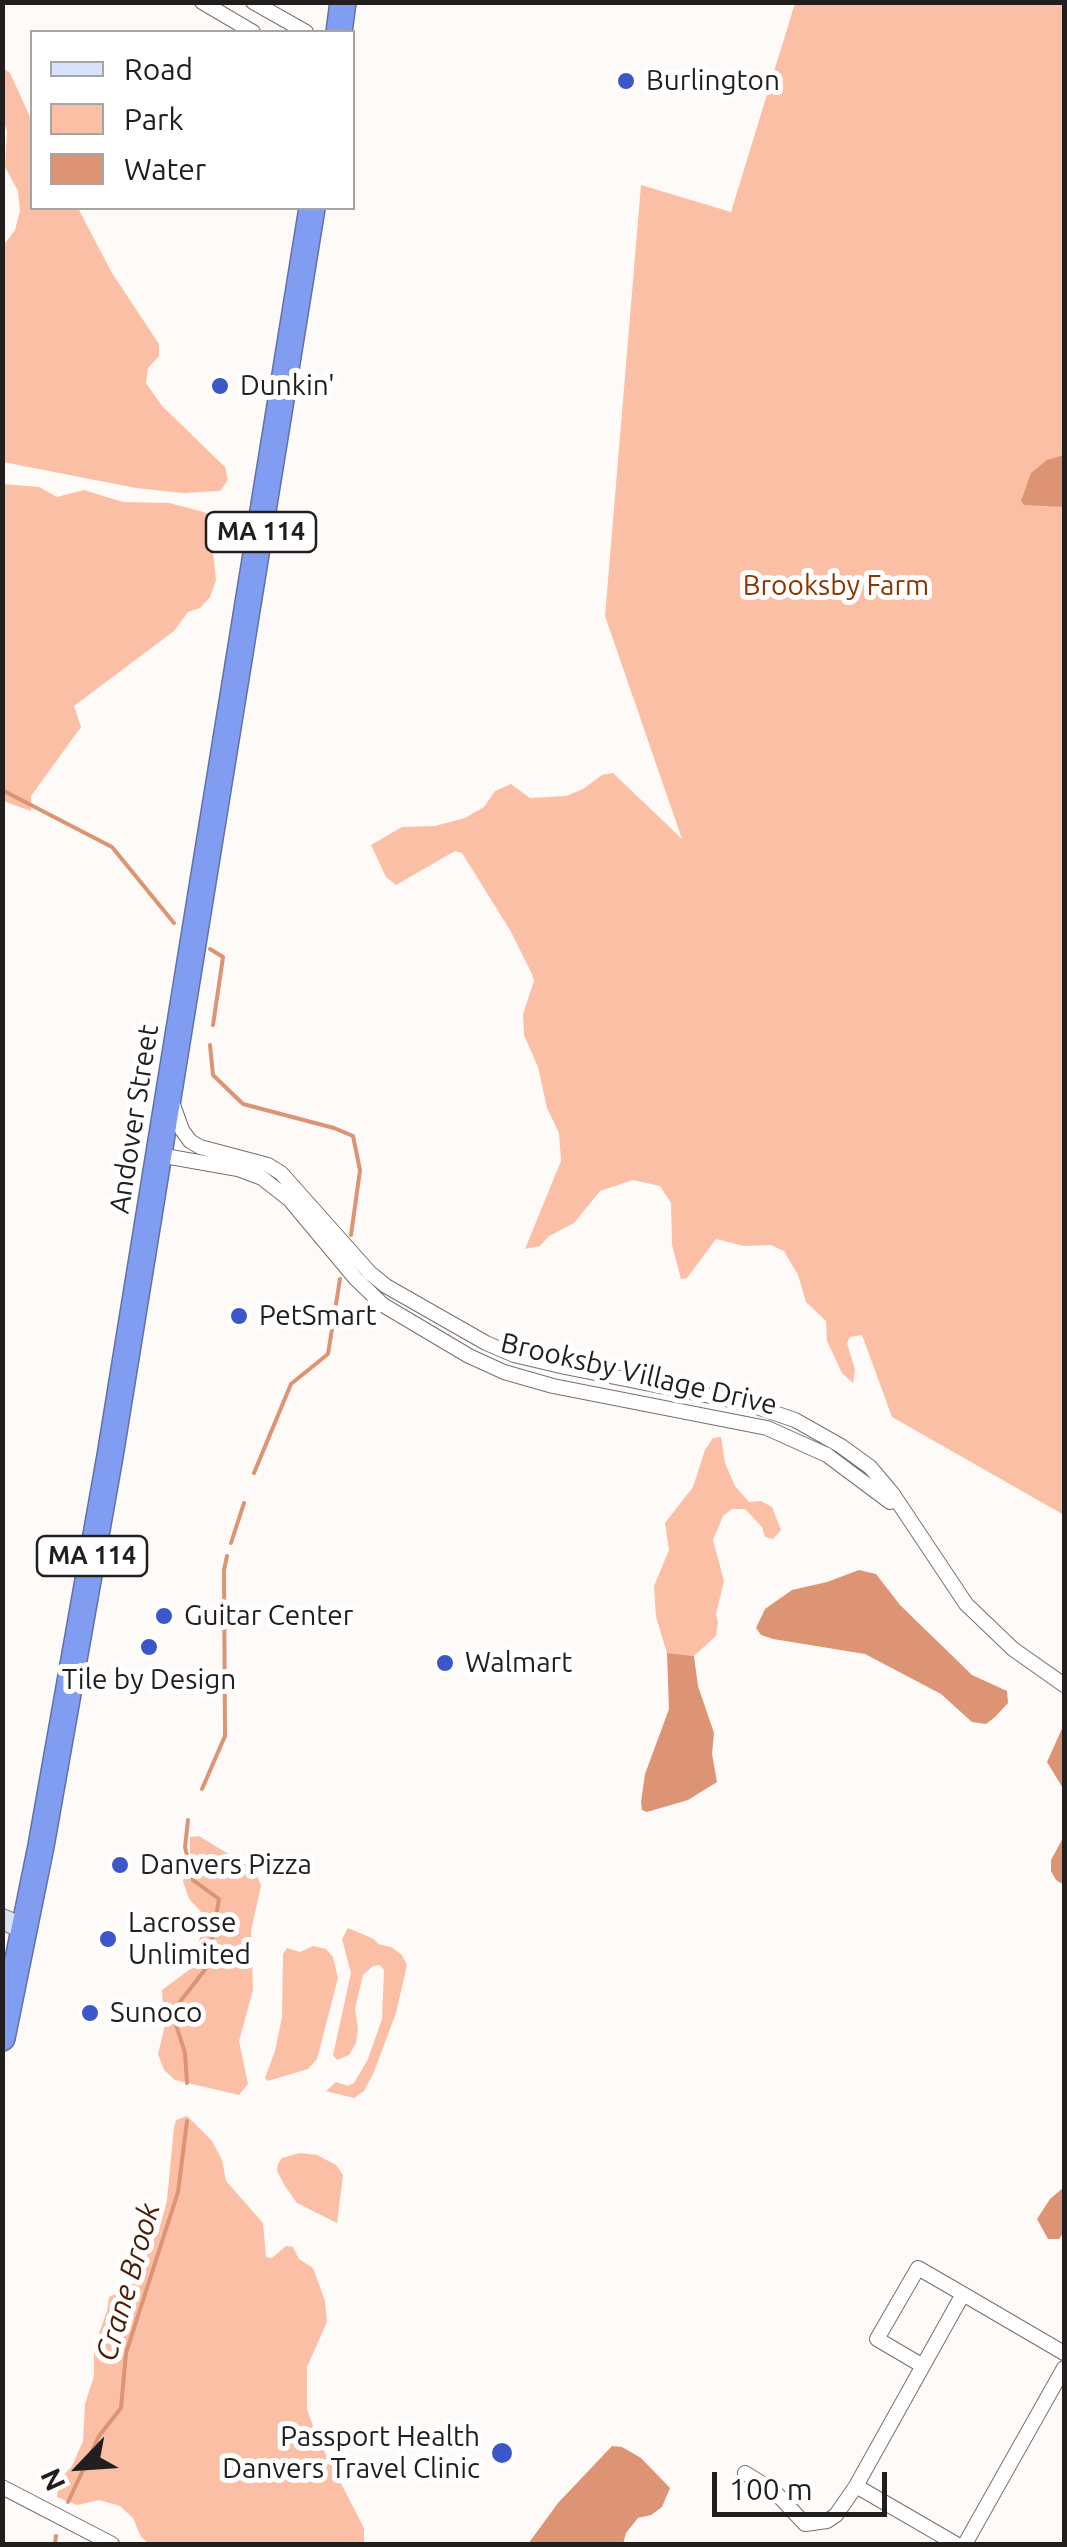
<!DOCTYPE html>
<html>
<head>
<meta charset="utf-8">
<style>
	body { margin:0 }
	#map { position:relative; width:1067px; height:2547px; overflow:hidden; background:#fefaf8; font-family:Ubuntu,sans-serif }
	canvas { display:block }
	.frame { position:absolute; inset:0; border:5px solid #211e1d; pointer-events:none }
	.legend { position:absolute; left:30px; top:30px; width:325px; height:180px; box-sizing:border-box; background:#fff; border:2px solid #a6a5a5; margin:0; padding:12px 18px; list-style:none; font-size:30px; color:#211e1d }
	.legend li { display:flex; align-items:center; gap:20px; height:50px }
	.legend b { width:50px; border:2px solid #a6a5a5 }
	.north { position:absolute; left:30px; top:2417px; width:100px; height:100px; -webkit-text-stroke:8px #fff; paint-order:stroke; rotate:245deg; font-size:28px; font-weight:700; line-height:40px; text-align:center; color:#211e1d }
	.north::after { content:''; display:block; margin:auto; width:35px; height:45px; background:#211e1d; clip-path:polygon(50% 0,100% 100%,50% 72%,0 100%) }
	.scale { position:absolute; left:712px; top:2472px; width:175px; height:45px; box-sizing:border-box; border:5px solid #211e1d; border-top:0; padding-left:12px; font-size:30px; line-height:35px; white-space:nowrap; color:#211e1d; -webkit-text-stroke:8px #fff; paint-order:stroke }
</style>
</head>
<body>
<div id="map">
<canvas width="1067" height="2547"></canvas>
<div class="frame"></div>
<ul class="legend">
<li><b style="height:12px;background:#d9e2fb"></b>Road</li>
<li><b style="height:28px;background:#fbbfa5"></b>Park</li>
<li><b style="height:28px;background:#dc9474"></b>Water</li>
</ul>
<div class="north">N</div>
<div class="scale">100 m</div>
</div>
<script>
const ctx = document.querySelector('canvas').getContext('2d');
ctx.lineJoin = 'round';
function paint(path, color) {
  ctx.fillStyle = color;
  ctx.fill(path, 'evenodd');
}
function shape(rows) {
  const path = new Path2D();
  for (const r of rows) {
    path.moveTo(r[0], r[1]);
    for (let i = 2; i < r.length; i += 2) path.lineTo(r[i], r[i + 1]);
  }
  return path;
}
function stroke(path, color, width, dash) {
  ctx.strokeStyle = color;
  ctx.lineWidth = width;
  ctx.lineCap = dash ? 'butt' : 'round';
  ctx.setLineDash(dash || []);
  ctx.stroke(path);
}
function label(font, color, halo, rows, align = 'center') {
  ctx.font = font + ' Ubuntu,sans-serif';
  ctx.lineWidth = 10;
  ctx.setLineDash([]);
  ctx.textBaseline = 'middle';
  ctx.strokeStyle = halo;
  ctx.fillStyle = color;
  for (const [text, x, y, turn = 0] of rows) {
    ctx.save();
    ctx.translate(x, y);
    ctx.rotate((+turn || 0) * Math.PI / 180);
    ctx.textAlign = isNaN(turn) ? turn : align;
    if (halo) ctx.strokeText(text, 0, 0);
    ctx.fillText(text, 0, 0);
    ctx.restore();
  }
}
const green = shape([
	[795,3,1064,3,1064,1515,892,1417,862,1335,850,1337,847,1343,855,1370,853,1383,842,1373,827,1341,826,1321,806,1302,798,1275,784,1251,771,1245,744,1246,716,1239,687,1278,681,1279,672,1245,671,1203,660,1186,633,1180,600,1191,574,1223,549,1236,540,1246,525,1249,561,1161,559,1133,547,1108,538,1067,524,1035,523,1014,534,981,532,974,510,930,462,853,455,851,396,885,386,877,371,845,402,827,435,826,465,818,484,807,495,791,511,784,530,798,566,796,583,789,602,775,613,773,682,839,605,616,641,185,731,212],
	[3,68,10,73,32,121,32,208,78,208,112,273,159,344,159,356,148,368,146,383,162,406,225,467,228,480,220,491,183,493,136,488,3,462,3,246,15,230,20,211,18,191,5,167,7,131,3,119],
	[3,484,39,487,57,497,84,490,123,502,169,503,204,512,221,521,213,552,216,580,210,597,200,608,188,612,174,631,74,706,81,727,31,796,31,811,3,801],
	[721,1437,725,1463,735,1486,749,1502,761,1501,772,1507,781,1530,773,1539,765,1537,762,1527,745,1509,732,1509,723,1516,713,1540,724,1581,716,1614,718,1622,716,1636,694,1656,667,1653,656,1617,654,1586,669,1550,665,1523,693,1487,705,1450,713,1438],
	[199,1836,248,1866,257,1875,261,1886,251,1931,253,1990,239,2041,248,2084,239,2095,175,2080,164,2070,158,2054,164,2029,162,1990,193,1967,203,1924,203,1914,189,1899,183,1881,190,1857,190,1837],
	[348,1928,374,1939,378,1944,391,1947,402,1955,407,1965,396,2013,374,2072,364,2091,354,2098,326,2091,336,2082,348,2086,354,2083,368,2059,382,2019,384,1970,380,1965,373,1966,363,1975,355,2009,358,2029,356,2043,349,2055,337,2060,333,2055,351,1973,342,1939],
	[313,1946,326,1949,333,1957,338,1978,317,2059,308,2069,268,2081,265,2078,275,2051,282,2017,283,1954,287,1948,300,1952],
	[187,2116,212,2141,222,2160,226,2181,263,2223,266,2257,272,2258,286,2246,293,2247,299,2259,313,2268,325,2301,327,2322,307,2367,307,2409,316,2435,364,2528,364,2544,149,2544,141,2537,133,2518,120,2506,99,2500,77,2505,57,2497,58,2481,72,2466,83,2441,85,2404,94,2376,94,2347,107,2311,109,2297,129,2288,145,2268,148,2246,158,2234,167,2200,174,2127,176,2120],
	[300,2153,317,2155,336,2165,343,2175,337,2223,297,2203,285,2186,277,2171,278,2164,282,2158]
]);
const water = shape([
	[1064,455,1064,507,1024,505,1021,501,1031,473,1047,460],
	[859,1570,876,1574,900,1605,972,1675,1007,1691,1008,1703,995,1717,986,1724,972,1722,941,1694,865,1654,773,1639,761,1635,756,1628,765,1609,792,1590,827,1582],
	[667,1653,694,1656,698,1686,714,1733,712,1754,717,1782,688,1800,647,1812,642,1810,641,1802,645,1774,669,1709],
	[1064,1724,1064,1790,1047,1762],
	[1064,1836,1064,1885,1056,1880,1051,1871,1051,1860],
	[1064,2187,1063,2233,1059,2239,1048,2239,1037,2219,1050,2199],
	[612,2446,622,2447,641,2458,670,2488,662,2507,651,2515,638,2518,626,2533,623,2544,528,2544,558,2503]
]);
const stream = shape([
	[2,790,112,847,174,923],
	[210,949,223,957,213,1025],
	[210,1045,213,1075,243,1104,334,1128,353,1136,360,1170,351,1235],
	[254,1473,291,1384,328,1354,340,1279],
	[231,1543,244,1503],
	[202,1789,225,1736,224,1570,227,1556],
	[187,2083,185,2053,172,2012,207,1967,219,1899,193,1880,185,1847,188,1820],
	[68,2502,99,2436,121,2408,126,2353,178,2192,187,2121],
	[55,2544,56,2536]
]);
const street = shape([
	[202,2,253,32],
	[253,2,306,32],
	[172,1102,182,1130,190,1141,200,1147,268,1165,281,1173,370,1273,386,1286,486,1343,514,1355,565,1367,745,1403,795,1420,841,1446,870,1467,892,1493,966,1604,1013,1649,1064,1685],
	[159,1155,238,1169,262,1178,290,1200,356,1279,383,1305,469,1356,504,1372,553,1386,767,1428,827,1455,890,1502],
	[923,2366,877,2339,918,2268,963,2294],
	[745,2473,774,2491,805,2524,827,2521,836,2515,856,2486,963,2294,1064,2353],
	[856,2486,956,2544],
	[2,2487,112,2544],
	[965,2544,1064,2368]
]);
const secondary = shape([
	[2,1919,25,1929]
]);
const highway = shape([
	[339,32,343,2],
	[2,2038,41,1846,110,1456,312,208]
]);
const markers = [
	[626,81,10,"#3c57c9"],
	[220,386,10,"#3c57c9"],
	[239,1316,10,"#3c57c9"],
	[164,1616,10,"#3c57c9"],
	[149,1647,10,"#3c57c9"],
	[445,1663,10,"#3c57c9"],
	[120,1865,10,"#3c57c9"],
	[108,1939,10,"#3c57c9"],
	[90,2013,10,"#3c57c9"],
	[502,2453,12,"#3c57c9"]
];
const shields = [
	[261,532,110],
	[92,1556,110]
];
const shieldNames = [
	["MA 114",261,532],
	["MA 114",92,1556]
];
const poiNames = [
	["Burlington",646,81],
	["Dunkin'",240,386],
	["PetSmart",259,1316],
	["Guitar Center",184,1616],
	["Walmart",465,1663],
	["Tile by Design",149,1680,"center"],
	["Danvers Pizza",140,1865],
	["Lacrosse",128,1923],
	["Unlimited",128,1955],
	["Sunoco",110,2013],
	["Passport Health",480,2437,"right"],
	["Danvers Travel Clinic",480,2469,"right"]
];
const parkNames = [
	["Brooksby Farm",836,586]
];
const streetNames = [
	["Andover Street",134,1119,-81],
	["Brooksby Village Drive",639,1374,13]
];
const waterNames = [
	["Crane Brook",128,2282,-74]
];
paint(green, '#fbbfa5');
paint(water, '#dc9474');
stroke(stream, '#dc9474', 4);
stroke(street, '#76706d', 16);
stroke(secondary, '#76706d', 22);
stroke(highway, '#5f71a7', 28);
stroke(street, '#fff', 14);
stroke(secondary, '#d9e2fb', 20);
stroke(highway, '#819df2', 25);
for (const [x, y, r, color] of markers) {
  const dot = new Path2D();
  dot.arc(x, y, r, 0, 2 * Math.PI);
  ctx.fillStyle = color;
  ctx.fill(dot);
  stroke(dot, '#fff', 4);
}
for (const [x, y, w] of shields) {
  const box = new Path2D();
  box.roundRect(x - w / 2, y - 20, w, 40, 8);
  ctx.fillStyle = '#fff';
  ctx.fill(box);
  stroke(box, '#211e1d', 2.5);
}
label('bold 25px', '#211e1d', null, shieldNames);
label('28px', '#211e1d', '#fff', poiNames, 'left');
label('28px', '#8b3600', '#fff', parkNames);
label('28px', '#211e1d', '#fff', streetNames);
label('italic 30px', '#4b1d06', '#fff', waterNames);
</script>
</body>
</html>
